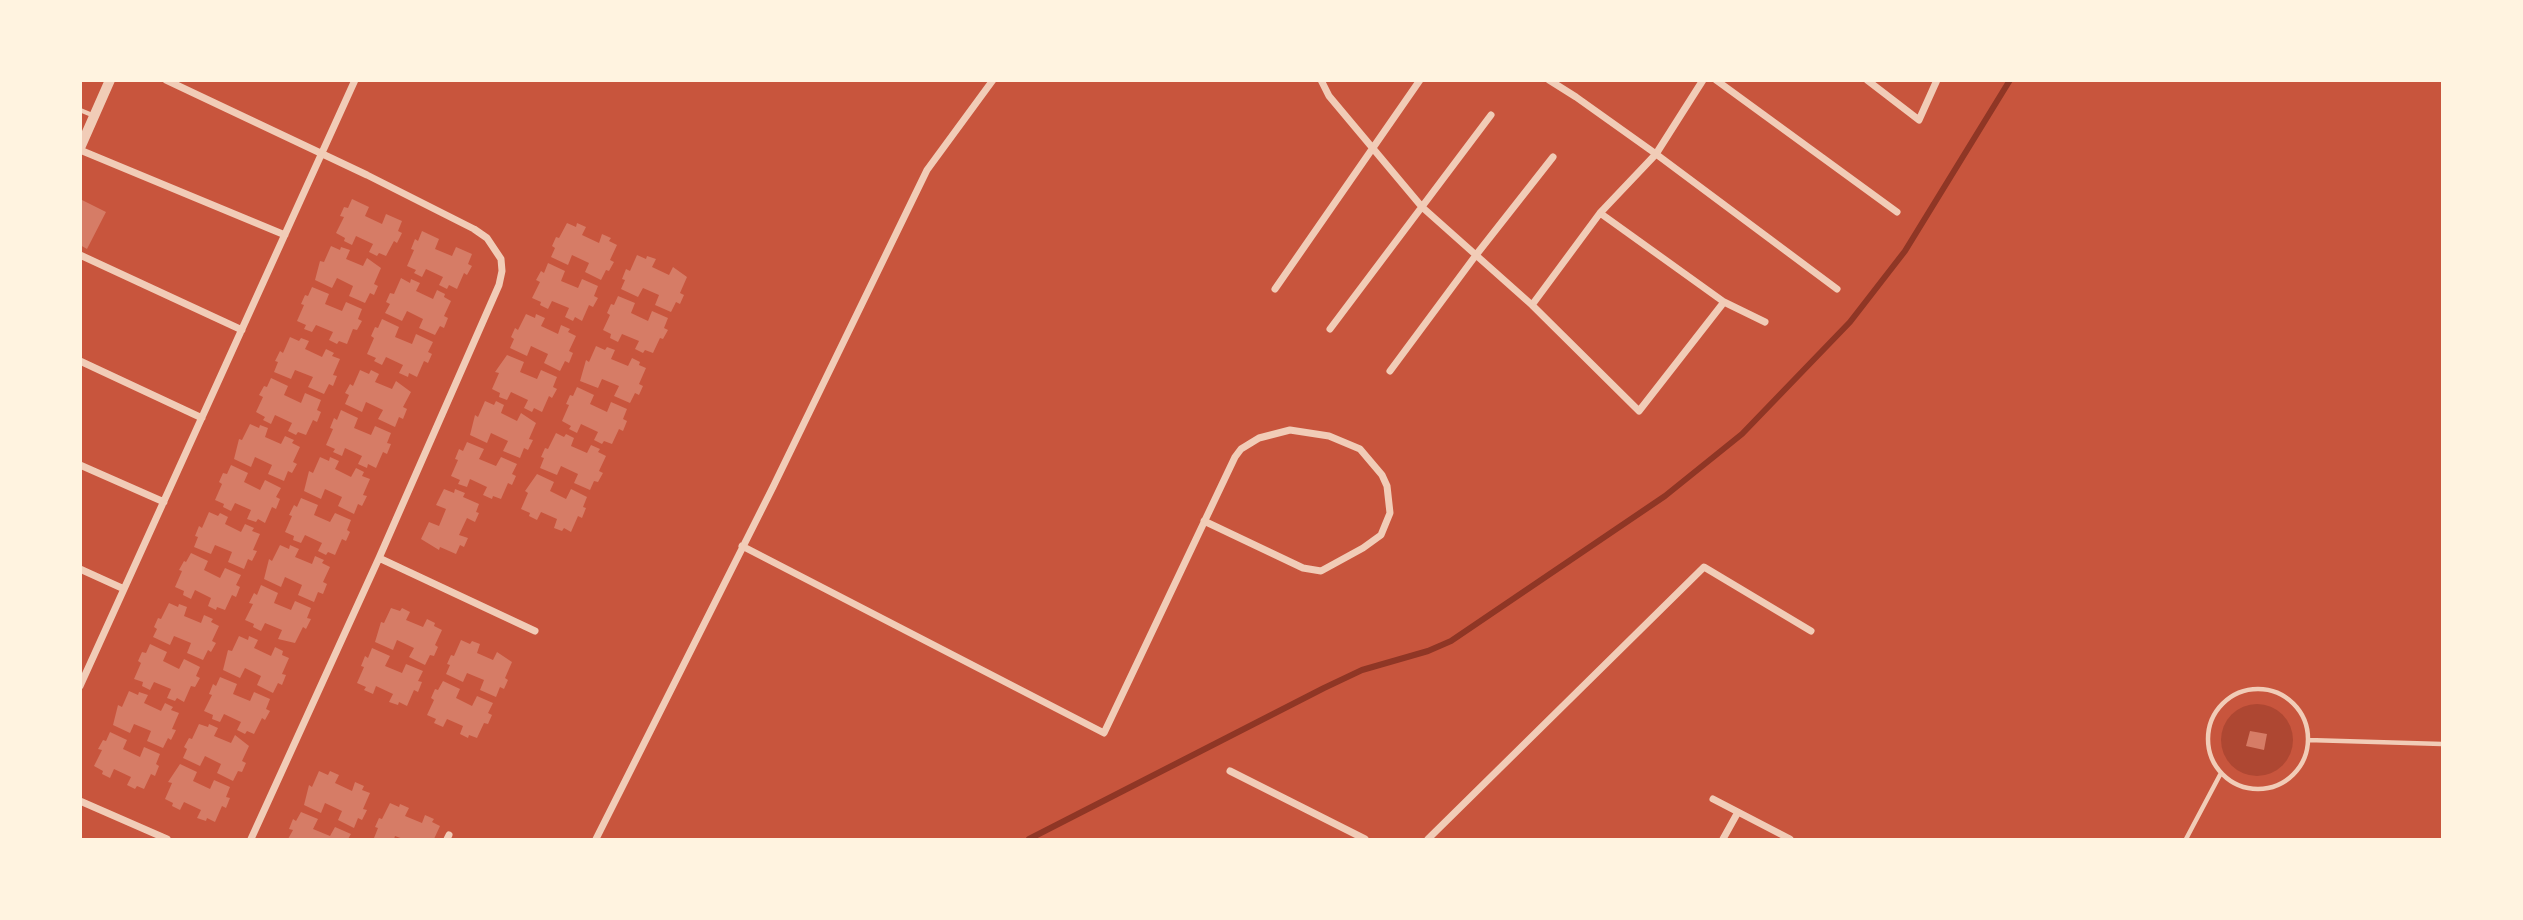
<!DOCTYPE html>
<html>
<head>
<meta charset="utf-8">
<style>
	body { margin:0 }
	#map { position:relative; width:2523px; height:920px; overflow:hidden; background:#c8553d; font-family:"IBM Plex Sans",sans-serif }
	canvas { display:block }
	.frame { position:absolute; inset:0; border:82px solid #fff3e0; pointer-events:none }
</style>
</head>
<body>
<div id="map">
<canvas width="2523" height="920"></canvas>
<div class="frame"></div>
</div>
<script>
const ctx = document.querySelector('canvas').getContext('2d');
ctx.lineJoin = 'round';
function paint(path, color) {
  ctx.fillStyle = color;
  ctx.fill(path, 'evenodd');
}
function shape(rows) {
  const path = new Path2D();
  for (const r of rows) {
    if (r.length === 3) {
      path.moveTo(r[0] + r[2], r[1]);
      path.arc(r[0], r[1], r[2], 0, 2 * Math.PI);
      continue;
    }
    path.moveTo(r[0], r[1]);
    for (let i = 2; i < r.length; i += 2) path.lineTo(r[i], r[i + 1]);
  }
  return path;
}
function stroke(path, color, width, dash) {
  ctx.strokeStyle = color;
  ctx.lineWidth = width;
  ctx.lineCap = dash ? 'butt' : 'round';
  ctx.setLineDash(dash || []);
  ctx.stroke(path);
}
const green = shape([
	[2257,740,36]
]);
const stream = shape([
	[1029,839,1324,688,1362,670,1428,651,1451,641,1665,496,1742,434,1850,322,1905,251,2010,80]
]);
const building = shape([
	[352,199,369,207,365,216,382,224,386,214,402,221,398,231,402,233,397,243,394,241,386,256,379,253,377,256,369,252,373,244,356,236,352,245,344,241,345,238,336,233,344,217,340,216,344,207,348,208],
	[82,200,106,212,87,249,80,245],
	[567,223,576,227,577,223,586,227,582,235,599,243,602,234,611,238,609,241,617,245,610,260,614,262,609,271,606,270,601,280,585,272,589,263,572,255,568,265,551,257,555,248,552,246,556,237,559,238],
	[422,231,439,239,435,249,452,256,456,247,472,254,468,264,472,266,467,275,464,273,457,289,449,285,447,289,439,285,443,277,426,269,422,277,414,273,416,270,407,266,414,250,411,249,415,239,418,241],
	[331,246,340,250,341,247,350,250,346,259,363,266,367,258,381,268,374,284,378,286,374,295,370,293,365,303,349,296,353,286,337,278,332,288,315,280,320,261,324,262],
	[637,255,646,259,647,256,656,259,652,267,669,275,673,267,687,277,680,293,684,295,680,304,676,302,671,312,655,305,659,295,643,288,638,297,621,289,625,280,622,279,626,269,630,271],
	[548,263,565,271,561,281,578,288,582,279,598,286,594,296,598,298,593,307,589,305,582,321,575,317,573,321,565,317,569,308,552,301,548,309,540,305,541,302,532,298,540,282,536,280,541,271,544,273],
	[401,278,410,283,411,279,420,283,416,291,433,299,437,290,445,294,444,297,451,301,444,316,448,318,444,328,440,326,435,335,419,328,423,319,407,311,402,321,385,313,390,304,386,302,390,293,394,294],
	[312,287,329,294,325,304,342,311,346,302,362,309,358,319,362,321,357,330,353,329,347,344,339,341,337,344,329,340,333,332,316,325,312,332,304,329,306,325,297,321,304,305,301,304,305,295,308,296],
	[618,296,635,303,631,313,648,321,652,311,668,318,664,328,668,330,663,339,660,338,653,353,645,350,643,353,635,349,639,341,622,334,618,342,610,338,611,334,603,330,610,315,607,313,611,304,614,305],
	[526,314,535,318,536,314,545,318,541,326,558,334,561,325,570,329,568,332,576,336,569,351,573,353,569,363,565,361,560,371,544,363,548,354,531,346,527,356,510,348,514,339,511,337,515,328,518,330],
	[382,319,399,327,395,337,412,344,416,334,433,342,428,352,432,354,428,363,424,361,417,377,409,373,408,377,399,373,403,365,386,357,382,365,374,361,376,358,367,354,374,338,371,336,375,327,378,328],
	[290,337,299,341,301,338,309,341,305,349,322,357,326,349,334,353,332,356,340,359,333,375,337,376,333,386,329,384,324,394,308,387,313,377,295,370,291,379,274,372,278,362,275,361,280,351,283,353],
	[596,346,605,350,607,347,615,350,611,359,628,366,632,358,640,362,639,365,646,368,639,384,643,386,639,395,635,393,630,403,614,396,619,386,602,379,598,388,580,381,586,360,589,362],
	[507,355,524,362,520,372,537,379,541,370,557,377,553,387,557,389,552,398,549,396,542,412,534,408,532,412,524,408,528,400,511,392,507,400,499,397,500,393,492,389,499,373,495,372],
	[360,370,369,374,371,370,379,374,375,382,392,389,396,381,411,392,403,407,407,409,403,419,399,417,395,427,378,419,383,410,366,402,362,412,345,404,349,395,345,393,350,384,353,386],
	[271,378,288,386,284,395,301,403,305,393,321,400,317,410,321,412,317,422,313,420,306,435,298,432,296,435,288,431,292,423,275,415,271,424,263,420,265,417,256,412,263,397,259,395,264,386,267,387],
	[577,387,594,395,590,404,607,412,611,402,627,409,623,419,627,421,623,431,619,429,612,444,604,441,602,444,594,440,598,432,581,424,577,433,569,429,571,426,562,421,569,405,566,404,570,395,573,396],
	[485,401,494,405,496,401,504,405,501,413,517,421,521,413,536,423,529,439,533,440,528,450,524,448,520,458,503,451,508,441,491,433,487,443,470,435,475,415,478,417],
	[341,410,358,418,354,428,371,435,375,426,391,433,387,443,391,444,387,454,383,452,376,468,368,464,367,468,358,464,362,456,345,448,342,456,333,452,335,449,326,445,333,429,330,428,334,418,337,420],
	[250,424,259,428,260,425,268,428,265,437,281,444,285,436,294,440,292,443,300,447,293,462,297,464,292,473,288,471,284,481,268,474,272,465,255,457,251,467,234,459,239,439,242,440],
	[556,433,564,437,566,434,574,438,571,446,587,453,591,445,600,449,598,452,606,456,599,471,603,473,598,482,594,481,590,490,574,483,578,474,561,466,557,475,540,468,544,458,541,457,545,448,548,449],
	[467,442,484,449,479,459,496,466,501,457,517,464,512,474,516,476,512,485,508,483,501,499,493,496,492,499,483,495,487,487,470,479,467,487,458,484,460,480,451,476,458,460,455,459,459,449,463,451],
	[320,457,329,461,330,457,339,461,335,469,351,477,356,468,364,472,362,476,370,479,363,495,367,496,362,506,358,504,354,514,338,506,342,497,325,489,321,499,304,491,309,471,313,473],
	[231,465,248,473,244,482,260,490,265,480,281,488,276,497,280,499,276,509,272,507,265,523,258,519,256,522,247,519,251,510,235,503,231,511,223,507,224,504,215,500,222,484,219,482,223,473,227,474],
	[537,474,554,482,550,491,566,499,571,489,587,497,583,507,586,508,582,518,578,516,571,532,564,528,562,531,554,528,557,519,541,512,537,520,529,516,530,513,521,509,528,493,525,491],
	[444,489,454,493,455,489,465,493,463,497,479,504,476,512,479,513,475,522,467,518,459,535,468,538,464,547,460,545,456,554,440,547,439,550,421,539,429,522,439,526,446,509,436,505],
	[301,498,318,505,314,515,330,522,335,513,351,520,347,530,350,532,346,541,342,539,335,555,328,552,326,555,318,551,322,543,305,535,301,543,293,540,294,536,285,532,292,516,289,515,294,505,297,507],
	[209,512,218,516,220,513,228,517,225,524,241,532,245,524,254,528,252,531,260,534,253,550,257,551,252,561,248,559,244,569,228,562,232,552,215,545,211,554,194,547,198,537,195,536,199,526,202,528],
	[280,545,289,549,290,545,299,549,295,557,312,564,315,556,324,560,322,563,330,567,323,582,327,584,323,594,318,592,314,602,298,595,302,585,285,577,281,587,264,579,269,559,272,561],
	[191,553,208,561,204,570,220,578,225,568,241,575,236,585,240,587,236,597,232,595,225,610,217,607,216,610,208,606,211,598,195,590,191,599,183,595,184,591,175,587,182,571,179,570,184,561,186,562],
	[261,585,278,593,274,603,291,610,295,601,311,608,307,618,311,619,306,629,303,627,295,643,278,639,282,630,265,623,261,631,253,627,254,624,245,620,253,604,249,603,254,593,257,595],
	[169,603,178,607,179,604,187,607,184,616,201,623,204,615,213,619,211,622,219,626,212,641,216,643,211,652,208,650,203,660,187,653,191,643,174,636,170,645,153,637,157,629,154,627,158,618,161,619],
	[391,608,400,611,402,608,410,612,406,620,423,627,427,619,435,623,434,626,442,630,435,645,438,647,434,656,430,655,425,665,409,657,414,648,397,640,393,650,375,642,381,622,384,623],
	[239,636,248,640,249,636,258,640,254,648,271,656,275,647,283,651,282,655,289,658,282,674,286,675,282,685,278,683,273,693,257,685,261,676,245,668,240,678,223,670,228,650,232,651],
	[461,640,470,644,472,641,480,644,477,653,493,660,497,652,512,662,505,678,508,680,504,689,500,687,496,697,480,690,484,680,467,673,463,682,446,674,450,665,447,664,451,655,454,656],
	[150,644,167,652,163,661,179,669,184,659,200,667,196,676,200,678,195,687,191,686,184,702,177,698,175,701,167,698,171,689,154,682,150,690,142,686,143,682,134,679,141,663,138,661,142,652,146,653],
	[372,648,390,656,385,666,402,673,406,664,423,671,418,681,422,682,418,692,414,690,407,706,399,702,398,705,389,702,393,694,376,686,373,694,364,690,366,687,357,683,364,667,361,666,365,656,368,658],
	[220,677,237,684,233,694,250,701,254,692,270,699,266,709,270,711,265,720,262,718,254,734,247,731,245,734,237,730,241,722,224,714,220,722,212,719,213,715,204,711,212,695,209,694,213,684,216,686],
	[443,681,460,689,456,698,472,706,477,696,493,703,488,713,492,715,488,724,484,723,477,738,469,735,468,738,460,734,463,726,447,719,443,727,434,723,436,719,427,715,434,700,431,698,435,689,438,690],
	[129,691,138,695,139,692,148,695,144,703,161,711,165,703,173,707,171,710,179,713,172,729,176,730,171,740,168,738,163,748,147,741,151,731,134,724,130,733,113,725,118,705,122,707],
	[199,724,208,727,209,724,218,728,214,736,231,743,235,735,249,746,242,761,246,763,242,772,238,771,233,781,217,773,221,764,205,756,200,766,183,758,187,749,184,747,189,738,192,739],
	[2250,731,2267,734,2264,750,2246,746],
	[110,732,127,740,123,749,140,757,144,747,160,754,156,764,159,766,155,776,151,774,144,789,137,786,135,789,127,785,131,777,114,769,110,778,102,774,103,771,94,766,102,750,98,749,103,740,106,741],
	[180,764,197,772,193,781,210,789,214,780,230,787,226,797,230,798,226,808,222,806,215,822,207,818,206,821,197,818,201,810,184,802,180,810,172,806,173,803,165,799,172,783,168,782],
	[319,771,328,775,330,771,339,775,335,783,352,791,355,782,364,786,362,790,370,793,363,809,367,810,362,820,358,818,354,828,338,820,342,811,325,803,321,813,304,805,309,785,312,787],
	[390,803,399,807,400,804,409,808,405,816,422,823,425,815,434,819,432,822,440,826,434,839,403,839,395,836,394,839,374,838,378,828,375,827,379,818,382,819],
	[301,812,318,819,313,829,330,836,335,827,351,834,348,839,288,839,293,830,289,829,293,819,296,821]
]);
const service = shape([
	[80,110,92,115],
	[2258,739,50],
	[2308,740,2442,744],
	[2186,839,2221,773]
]);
const minor = shape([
	[166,80,367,175,474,229,487,238,501,259,502,271,499,285,379,558,251,839],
	[1321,80,1329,96,1422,207,1532,305,1639,411,1724,302],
	[1549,80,1576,97,1656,154,1837,289],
	[1716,80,1897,212],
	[1867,80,1919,120,1937,80],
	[80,150,285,235],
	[1600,213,1724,302,1765,322],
	[80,255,242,330],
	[1275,289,1420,80],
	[1532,305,1600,213,1656,154,1703,80],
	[1330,329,1491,115],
	[80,361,202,418],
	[1390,371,1476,255,1553,157],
	[80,465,164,502],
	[742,546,1104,733,1235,457,1241,449,1259,438,1290,430,1329,436,1360,449,1382,475,1387,486,1390,513,1381,535,1363,548,1321,571,1303,568,1204,521],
	[379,558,535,631],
	[80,569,124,589],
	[80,686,355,80],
	[1230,771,1365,839],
	[1713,799,1790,839],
	[80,801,167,839],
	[447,839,449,835],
	[596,839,773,487,927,170,993,80],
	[1428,839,1704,567,1811,631],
	[1723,839,1738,812]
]);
const tertiary = shape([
	[80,148,110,80]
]);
paint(green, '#ae4732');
stroke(stream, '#8f3625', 6);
paint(building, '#d67c66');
stroke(service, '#f1ccb7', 4.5);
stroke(minor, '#f1ccb7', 7);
stroke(tertiary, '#f1ccb7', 10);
</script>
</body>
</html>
